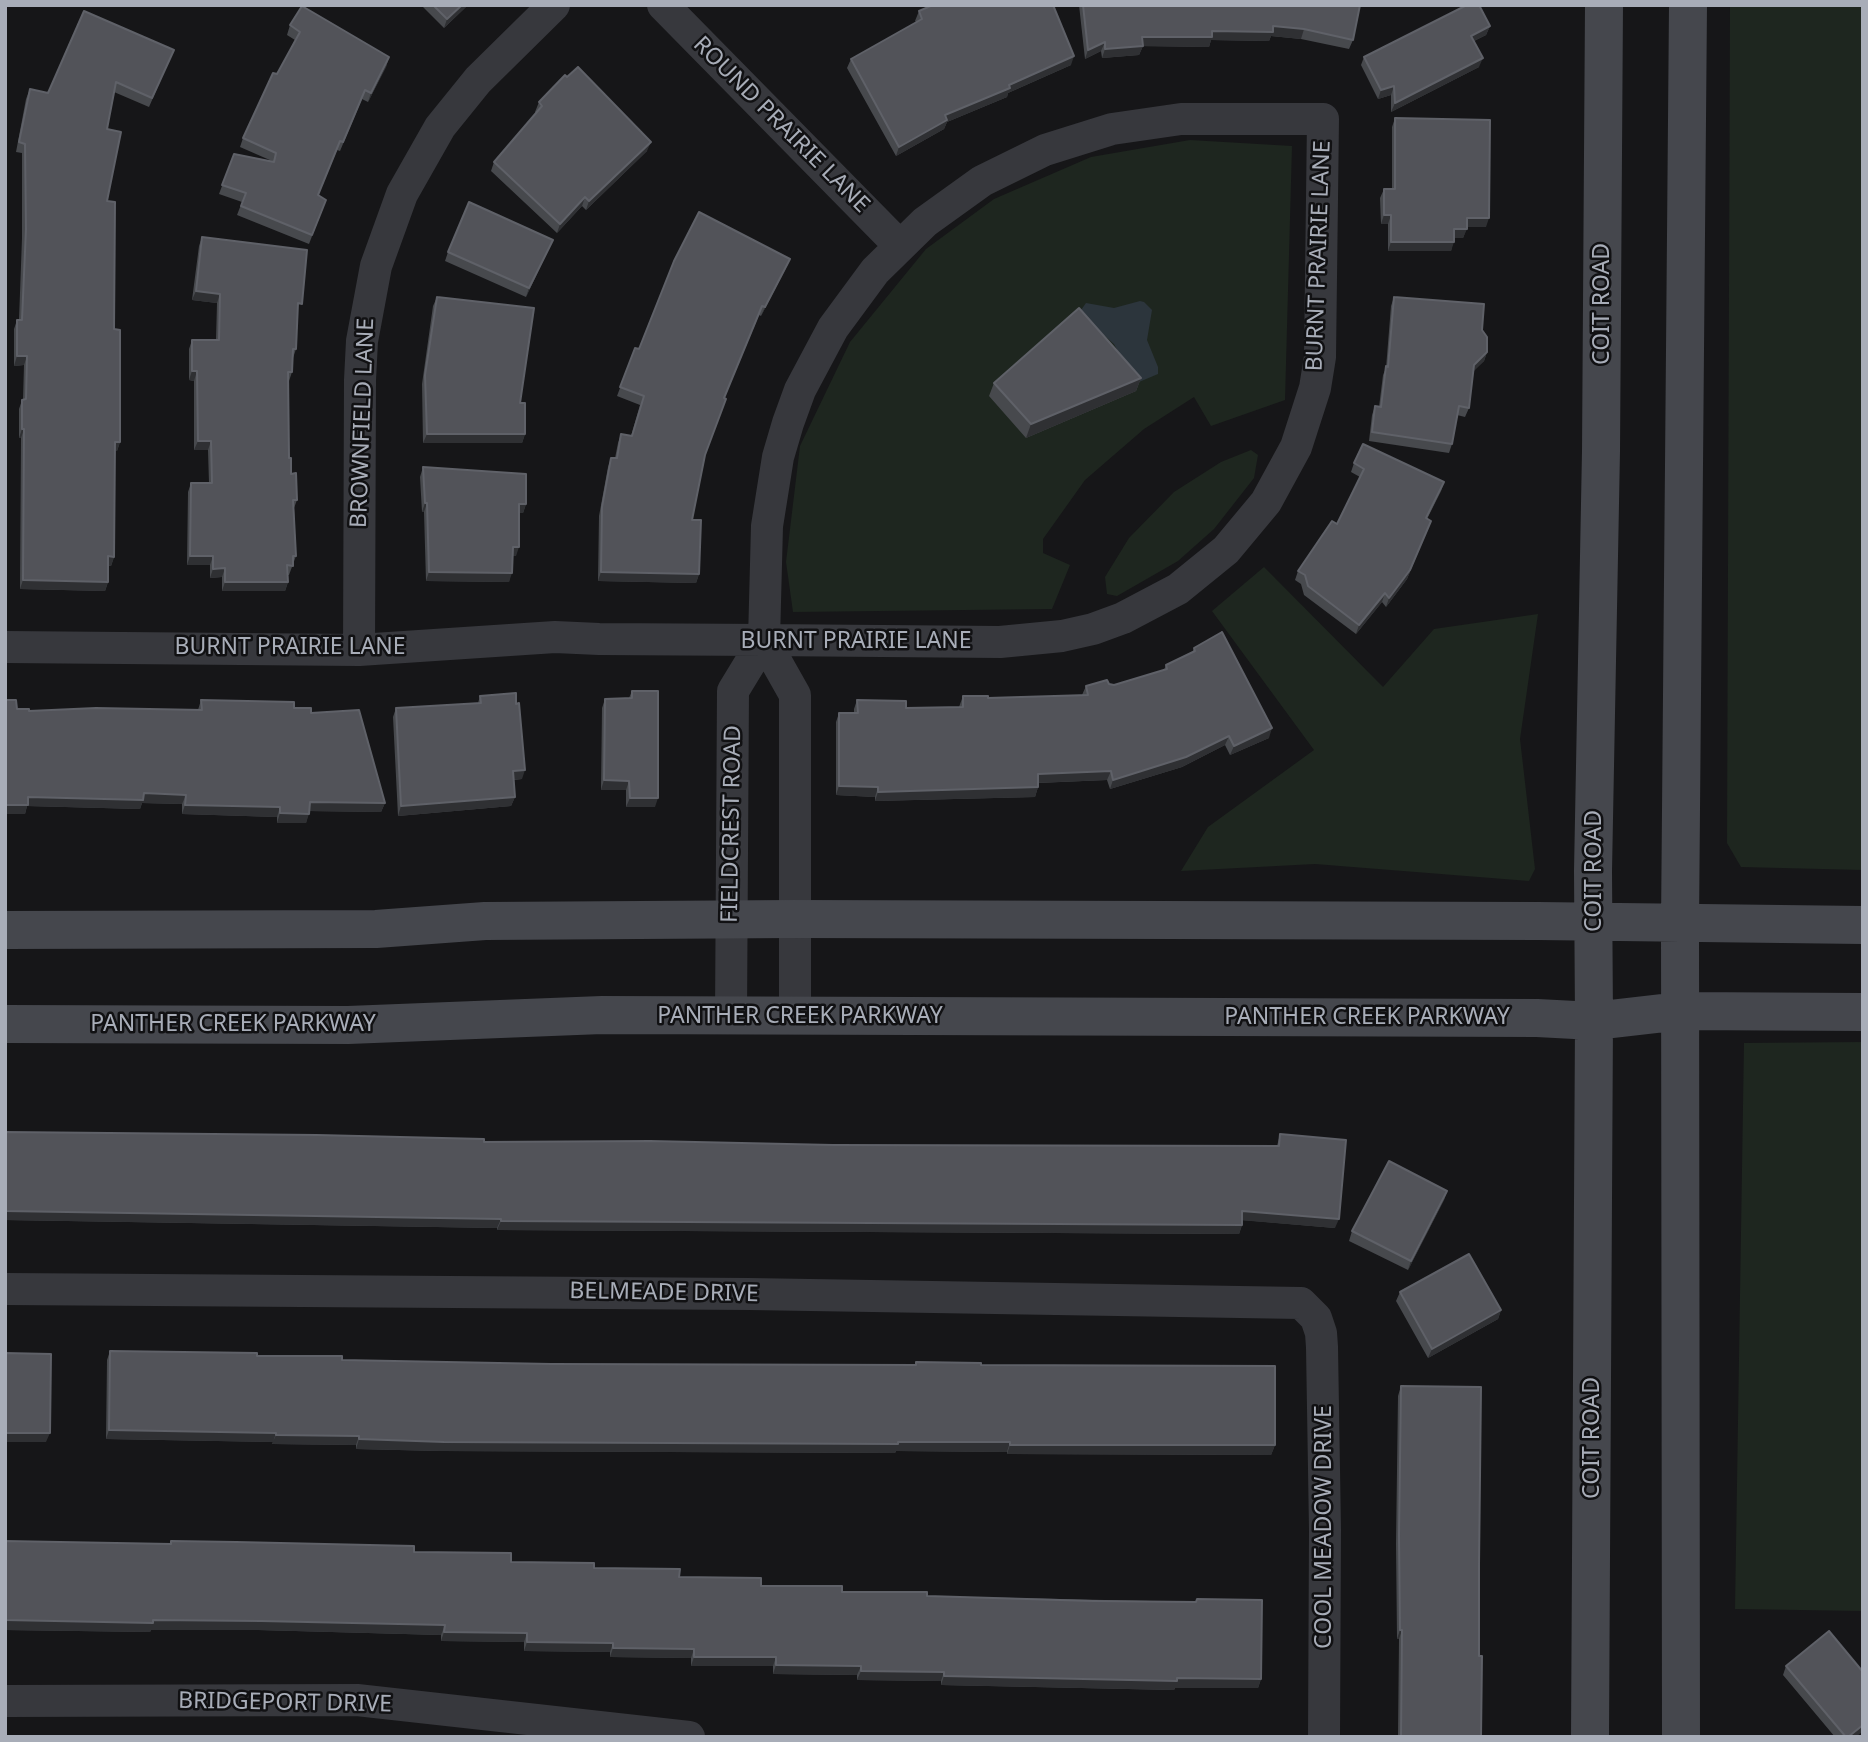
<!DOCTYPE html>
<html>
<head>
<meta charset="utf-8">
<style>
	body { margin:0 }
	#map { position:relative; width:1868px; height:1742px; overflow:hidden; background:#161618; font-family:"Noto Sans",sans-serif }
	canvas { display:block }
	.frame { position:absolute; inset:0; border:7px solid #a8adb8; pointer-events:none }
</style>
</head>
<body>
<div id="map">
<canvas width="1868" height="1742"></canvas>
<div class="frame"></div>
</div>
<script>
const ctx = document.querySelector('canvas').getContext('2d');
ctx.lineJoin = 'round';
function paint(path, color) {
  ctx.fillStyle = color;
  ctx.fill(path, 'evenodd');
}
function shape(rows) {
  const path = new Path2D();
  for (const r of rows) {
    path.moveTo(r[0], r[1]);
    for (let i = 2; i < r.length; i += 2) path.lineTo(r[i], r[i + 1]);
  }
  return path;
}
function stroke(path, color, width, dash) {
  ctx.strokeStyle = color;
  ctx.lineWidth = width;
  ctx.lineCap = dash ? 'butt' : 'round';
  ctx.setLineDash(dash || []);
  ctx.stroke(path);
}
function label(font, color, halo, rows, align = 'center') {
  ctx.font = font + ' "Noto Sans",sans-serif';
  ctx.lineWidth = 5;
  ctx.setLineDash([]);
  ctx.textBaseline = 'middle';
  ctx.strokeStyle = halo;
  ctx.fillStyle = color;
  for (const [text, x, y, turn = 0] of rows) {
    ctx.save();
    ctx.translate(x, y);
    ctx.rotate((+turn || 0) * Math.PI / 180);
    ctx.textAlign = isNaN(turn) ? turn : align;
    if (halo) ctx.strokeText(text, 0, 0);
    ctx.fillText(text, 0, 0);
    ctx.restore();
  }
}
const green = shape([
	[1730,5,1863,5,1863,870,1741,867,1727,843],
	[1190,140,1292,146,1285,400,1211,426,1194,397,1144,429,1085,480,1043,539,1043,553,1070,565,1052,609,793,612,786,562,800,446,850,342,926,249,994,199,1091,157],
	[1251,450,1258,455,1254,478,1214,529,1178,561,1117,596,1107,594,1105,577,1129,538,1174,492,1221,462],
	[1264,567,1383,687,1434,629,1538,614,1520,739,1535,869,1529,881,1315,864,1181,871,1208,827,1314,750,1212,611],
	[1863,1042,1863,1611,1735,1609,1744,1043]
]);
const water = shape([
	[1140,301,1144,302,1152,310,1147,340,1158,367,1158,374,1139,382,1133,379,1114,344,1079,313,1086,303,1114,308]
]);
const street = shape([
	[663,5,899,245],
	[5,647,359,650,555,637,599,639,764,640,1000,642,1062,636,1093,629,1123,618,1178,589,1226,550,1266,502,1296,447,1315,388,1320,357,1323,119,1181,119,1112,129,1045,150,982,181,925,222,875,271,833,328,800,390,788,423,778,457,767,526,764,640,795,695,795,1016],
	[359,650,360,380,362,341,376,266,402,194,440,127,478,80,554,5],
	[731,1016,733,691,764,640],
	[5,1289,749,1294,1301,1303,1316,1318,1321,1333,1322,1347,1325,1530,1324,1737],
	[5,1701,357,1700,689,1737]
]);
const secondary = shape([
	[5,930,376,929,485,921,794,919,1538,921,1863,925],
	[5,1024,348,1025,602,1015,1537,1018,1594,1021,1681,1011,1863,1012],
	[1590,1737,1594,1021,1593,871,1601,451,1604,5],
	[1681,1737,1680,924,1688,5]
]);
const wall = shape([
	[421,5,468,5,444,28],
	[1079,5,1360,5,1353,40,1349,49,1301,39,1271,36,1269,41,1211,40,1209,47,1143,46,1139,55,1102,58,1101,51,1085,59],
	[919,11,1071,65,1008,93,1007,97,947,122,944,129,896,156,847,68,851,59,916,22,915,21],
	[290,25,389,57,386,67,368,102,362,99,340,151,337,150,318,196,326,200,309,244,237,215,242,202,219,194,234,154,272,161,240,147,243,138,295,40,287,35],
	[1490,26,1486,35,1474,41,1479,67,1391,112,1391,95,1378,99,1361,65,1364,57],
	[174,50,149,107,114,92,107,129,107,201,120,442,117,451,115,451,114,557,111,566,108,566,108,582,105,591,20,589,21,438,19,438,19,409,22,400,23,400,24,365,14,366,14,329,17,320,19,320,22,238,22,153,16,152,26,99,30,89,48,93],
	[539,102,647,151,586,210,582,206,557,233,491,171,494,162,536,113,535,112],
	[1395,118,1486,227,1467,227,1463,238,1454,238,1451,251,1388,251,1388,224,1381,224,1380,198,1384,189,1392,189,1392,127],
	[202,237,298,313,296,349,293,358,292,372,289,381,289,458,297,500,294,508,296,556,289,575,288,575,288,582,285,591,222,591,222,577,210,578,210,565,187,565,188,492,191,483,209,483,208,450,194,450,194,381,189,380,189,349,192,340,216,340,217,303,192,300,199,246],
	[553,240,526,297,445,261,448,252],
	[786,268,761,316,759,315,724,399,705,455,692,520,699,574,696,583,598,581,599,516,608,467,611,458,615,458,618,443,621,434,631,436,640,405,617,396,635,348,639,349],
	[437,297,520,403,525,434,522,443,423,443,422,384,433,306],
	[1394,297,1482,330,1487,352,1484,361,1473,371,1469,408,1465,417,1457,415,1452,444,1449,453,1369,441,1372,415,1375,406,1379,407,1383,375,1386,368,1391,306],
	[1141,378,1136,391,1026,438,989,396,994,383],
	[1354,463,1444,482,1441,491,1427,519,1427,530,1407,579,1386,607,1382,602,1356,634,1304,595,1301,584,1295,580,1298,571,1337,524,1360,477,1351,472],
	[423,467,526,504,523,513,519,513,516,556,513,556,509,582,426,581,424,512,422,512,420,477],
	[1194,648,1269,738,1230,755,1225,745,1182,767,1110,789,1107,780,1038,783,1038,787,1035,797,875,801,875,797,836,795,836,722,839,713,854,713,854,709,857,700,906,708,959,707,963,696,988,698,1082,695,1086,686,1109,684,1114,685,1164,670,1166,665,1192,653],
	[632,691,655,807,626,807,626,790,601,790,602,708,605,699,629,698],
	[480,696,522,779,514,780,515,797,511,806,398,816,393,717,396,708,478,703],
	[201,700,294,708,311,713,385,803,381,812,309,811,306,823,277,823,277,817,182,814,182,804,142,803,140,809,27,806,25,814,5,814,17,709,29,711,198,710],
	[5,1132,484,1142,833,1145,1277,1146,1280,1134,1335,1228,1242,1220,1242,1225,1239,1234,497,1230,497,1228,5,1220],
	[1447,1191,1444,1200,1408,1270,1349,1241,1352,1231],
	[1400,1292,1501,1310,1498,1319,1428,1358,1396,1301],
	[110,1351,257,1356,342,1360,551,1364,915,1365,916,1362,981,1365,1275,1445,1271,1455,1007,1454,1007,1452,896,1451,895,1453,440,1451,356,1449,356,1445,272,1444,273,1442,106,1439,107,1360],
	[1401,1386,1479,1565,1481,1737,1398,1737,1399,1639,1397,1639,1396,1544,1398,1396],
	[5,1541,170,1544,171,1541,414,1552,511,1562,594,1568,761,1586,927,1596,1195,1602,1197,1599,1261,1679,1258,1688,1175,1688,1174,1690,941,1685,941,1681,857,1680,857,1675,773,1674,773,1666,691,1666,691,1658,610,1657,610,1652,524,1651,524,1642,441,1641,441,1635,258,1630,151,1630,150,1632,5,1630],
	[1786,1666,1856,1737,1835,1737,1783,1675]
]);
const shadedWall = shape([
	[462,5,468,5,444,28,447,19],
	[1273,26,1304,29,1301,39,1271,36,1269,41,1211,40,1209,47,1138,46,1142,37],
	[1490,26,1486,35,1468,44,1471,36],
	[1105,42,1101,51,1085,59,1088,50],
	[1143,46,1139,55,1102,58,1105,49],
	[1074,56,1071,65,1008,93,1007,97,947,122,944,129,896,156,899,147,945,115],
	[389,57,386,67,368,102,371,93],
	[1483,58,1479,67,1391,112,1395,103],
	[1394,86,1391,95,1378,99,1381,90],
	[651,142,647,151,586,210,589,201],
	[585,197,582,206,557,233,560,224],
	[1384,215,1391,215,1388,224,1381,224],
	[1467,218,1489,218,1486,227,1463,227],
	[1454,229,1467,229,1463,238,1451,238],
	[553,240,549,249,526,297,529,288],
	[1391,242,1454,242,1451,251,1388,251],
	[790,259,786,268,761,316,765,307],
	[196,291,220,294,217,303,192,300],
	[1487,352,1484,361,1471,374,1474,365],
	[17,356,27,356,24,365,14,366],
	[192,371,197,371,194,381,189,380],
	[1141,378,1136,391,1026,438,1031,424],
	[22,429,24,429,21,438,19,438],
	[427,434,525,434,522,443,423,443],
	[198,441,211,441,208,450,194,450],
	[115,442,120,442,117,451,111,451],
	[1444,482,1441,491,1422,527,1426,518],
	[425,503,427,503,424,512,422,512],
	[519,504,526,504,523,513,516,513],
	[1431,521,1407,579,1386,607,1389,598],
	[513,547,519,547,516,556,510,556],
	[108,556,114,557,111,566,104,565],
	[190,556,213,556,210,565,187,565],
	[225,568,222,577,210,578,213,569],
	[429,572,512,573,509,582,426,581],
	[601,572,699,574,696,583,598,581],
	[23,580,108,582,105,591,20,589],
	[225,582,288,582,285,591,222,591],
	[1385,593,1382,602,1356,634,1359,625],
	[1272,728,1269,738,1230,755,1234,746],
	[1229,736,1225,745,1182,767,1110,789,1113,780],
	[525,770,522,779,510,780,513,771],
	[1111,771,1107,780,1034,783,1038,774],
	[604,780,629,781,626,790,601,790],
	[839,786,878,787,875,797,836,795],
	[1038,787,1035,797,875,801,878,792],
	[144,793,186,795,182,804,142,803,140,809,27,806,25,814,5,814,5,805,28,797],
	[515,797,511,806,398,816,401,806],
	[630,798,658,798,655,807,626,807],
	[310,802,385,803,381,812,306,811],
	[185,805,280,807,277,817,182,814],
	[280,813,309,814,306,823,277,823],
	[1447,1191,1444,1200,1408,1270,1411,1261],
	[5,1211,501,1219,497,1228,5,1220],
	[1242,1211,1339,1219,1335,1228,1239,1220],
	[501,1221,1242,1225,1239,1234,497,1230],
	[1501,1310,1498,1319,1428,1358,1432,1349],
	[109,1430,276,1433,273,1442,106,1439],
	[5,1433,50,1433,46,1442,5,1442],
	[276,1435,359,1436,356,1445,272,1444],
	[359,1439,898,1442,1010,1442,1007,1452,896,1451,895,1453,440,1451,356,1449],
	[1010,1445,1275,1445,1271,1455,1007,1454],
	[5,1620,261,1621,445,1625,441,1635,258,1630,151,1630,150,1632,5,1630],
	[1400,1630,1402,1630,1399,1639,1397,1639],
	[444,1632,527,1633,524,1642,441,1641],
	[527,1642,613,1643,610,1652,524,1651],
	[613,1648,694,1649,691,1658,610,1657],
	[694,1657,776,1657,773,1666,691,1666],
	[776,1665,861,1666,857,1675,773,1674],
	[861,1671,944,1672,941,1681,857,1680],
	[944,1676,1177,1678,1261,1679,1258,1688,1175,1688,1174,1690,941,1685],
	[1863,1725,1863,1731,1856,1737,1848,1737]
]);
const building = shape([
	[433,5,462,5,447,19,433,5],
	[933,5,1053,5,1074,56,1009,85,1010,88,945,115,947,120,899,147,851,59,922,19,919,11,933,5],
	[1083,5,1360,5,1353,40,1304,29,1273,26,1273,32,1212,31,1212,37,1142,37,1143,46,1105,49,1105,42,1088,50,1083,5],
	[1467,5,1479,5,1490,26,1471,36,1483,58,1395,103,1394,86,1381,90,1364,57,1467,5],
	[302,6,389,57,371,93,365,90,343,142,340,141,318,195,326,200,312,235,241,206,246,193,222,185,234,154,274,162,276,153,243,138,273,73,277,74,300,32,290,25,302,6],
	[84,11,174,50,152,98,116,82,107,129,121,132,107,201,115,202,114,329,120,330,120,442,115,442,114,557,108,556,108,582,23,580,24,429,22,429,22,400,26,399,27,356,17,356,17,320,22,320,26,229,25,144,19,142,30,89,48,93,84,11],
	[578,67,651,142,589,201,585,197,560,224,494,162,542,106,539,102,565,75,567,77,578,67],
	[1395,118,1490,120,1489,218,1467,218,1467,229,1454,229,1454,242,1391,242,1391,215,1384,215,1384,189,1395,189,1395,118],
	[469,202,553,240,529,288,448,252,469,202],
	[699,212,790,259,765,307,762,306,724,398,726,399,705,455,692,520,701,520,699,574,601,572,602,507,611,458,617,458,621,434,632,436,644,396,620,387,635,348,639,349,674,261,699,212],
	[202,237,307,250,302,304,298,303,296,349,293,349,292,372,288,372,289,458,291,458,291,474,296,473,297,500,293,500,296,556,293,556,293,566,287,565,288,582,225,582,225,568,213,569,213,556,190,556,191,483,212,483,211,441,198,441,197,371,192,371,192,340,219,340,220,294,196,291,202,237],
	[437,297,534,308,520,403,525,403,525,434,427,434,425,375,437,297],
	[1394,297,1484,304,1482,330,1487,337,1487,352,1474,365,1469,408,1459,406,1452,444,1372,432,1375,406,1381,407,1386,366,1388,367,1394,297],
	[1079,308,1141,378,1031,424,994,383,1079,308],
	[1363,444,1444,482,1426,518,1431,521,1410,570,1389,598,1385,593,1359,625,1308,586,1305,575,1298,571,1332,521,1337,524,1364,469,1354,463,1363,444],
	[423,467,526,474,526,504,519,504,519,547,513,547,512,573,429,572,427,503,425,503,423,467],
	[1222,632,1272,728,1234,746,1229,736,1186,757,1113,780,1111,771,1038,774,1038,787,878,792,878,787,839,786,839,713,858,713,857,700,906,701,906,708,963,707,963,696,988,696,988,698,1088,695,1086,686,1107,680,1109,684,1114,685,1167,669,1166,665,1195,651,1194,648,1222,632],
	[632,691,658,691,658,798,630,798,629,781,604,780,605,699,632,698,632,691],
	[516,693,516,704,519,703,525,770,513,771,515,797,401,806,396,708,481,703,480,696,516,693],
	[5,700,16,700,17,709,29,709,29,711,96,708,202,710,201,700,294,702,294,708,311,708,311,713,359,710,385,803,310,802,309,814,280,813,280,807,185,805,186,795,144,793,143,800,28,797,28,805,5,805,5,700],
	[5,1132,317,1135,484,1139,484,1142,650,1141,833,1145,1279,1146,1280,1134,1346,1140,1339,1219,1242,1211,1242,1225,501,1221,501,1219,5,1211,5,1132],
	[1389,1161,1447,1191,1411,1261,1352,1231,1389,1161],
	[1469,1254,1501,1310,1432,1349,1400,1292,1469,1254],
	[110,1351,257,1353,257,1356,342,1356,342,1360,551,1364,916,1365,916,1362,981,1363,981,1365,1275,1366,1275,1445,1010,1445,1010,1442,898,1442,898,1444,444,1442,359,1439,359,1436,276,1435,276,1433,109,1430,110,1351],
	[5,1353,51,1354,50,1433,5,1433,5,1353],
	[1401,1386,1481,1387,1479,1565,1479,1656,1482,1656,1481,1737,1401,1737,1402,1630,1400,1630,1399,1535,1401,1386],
	[5,1541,171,1544,171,1541,236,1542,414,1546,414,1552,511,1553,511,1562,594,1563,594,1568,680,1569,679,1577,761,1578,761,1586,842,1586,842,1592,927,1592,927,1596,1093,1601,1196,1602,1197,1599,1262,1600,1261,1679,1177,1678,1177,1681,944,1676,944,1672,861,1671,861,1666,776,1665,776,1657,694,1657,694,1649,613,1648,613,1643,527,1642,527,1633,444,1632,445,1625,261,1621,153,1620,153,1623,5,1620,5,1541],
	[1829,1631,1863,1672,1863,1725,1848,1737,1846,1737,1786,1666,1829,1631]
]);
const streetNames = [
	["ROUND PRAIRIE LANE",781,125,45],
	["BURNT PRAIRIE LANE",1319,256,-88],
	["COIT ROAD",1602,304,-90],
	["BROWNFIELD LANE",363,423,-88],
	["BURNT PRAIRIE LANE",856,641],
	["BURNT PRAIRIE LANE",290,647],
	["FIELDCREST ROAD",732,824,-89],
	["COIT ROAD",1594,871,-90],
	["PANTHER CREEK PARKWAY",800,1016],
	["PANTHER CREEK PARKWAY",1367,1017],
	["PANTHER CREEK PARKWAY",233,1024],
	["BELMEADE DRIVE",664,1293,1],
	["COIT ROAD",1592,1438,-90],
	["COOL MEADOW DRIVE",1324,1527,-90],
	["BRIDGEPORT DRIVE",285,1703,1]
];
paint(green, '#1e261f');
paint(water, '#2c353c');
stroke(street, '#37383d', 32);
stroke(secondary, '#45474d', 38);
paint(wall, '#47494d');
paint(shadedWall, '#2f3033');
paint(building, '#525359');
stroke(building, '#5f6168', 2);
label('23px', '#a8adb8', '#111113', streetNames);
</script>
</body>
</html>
